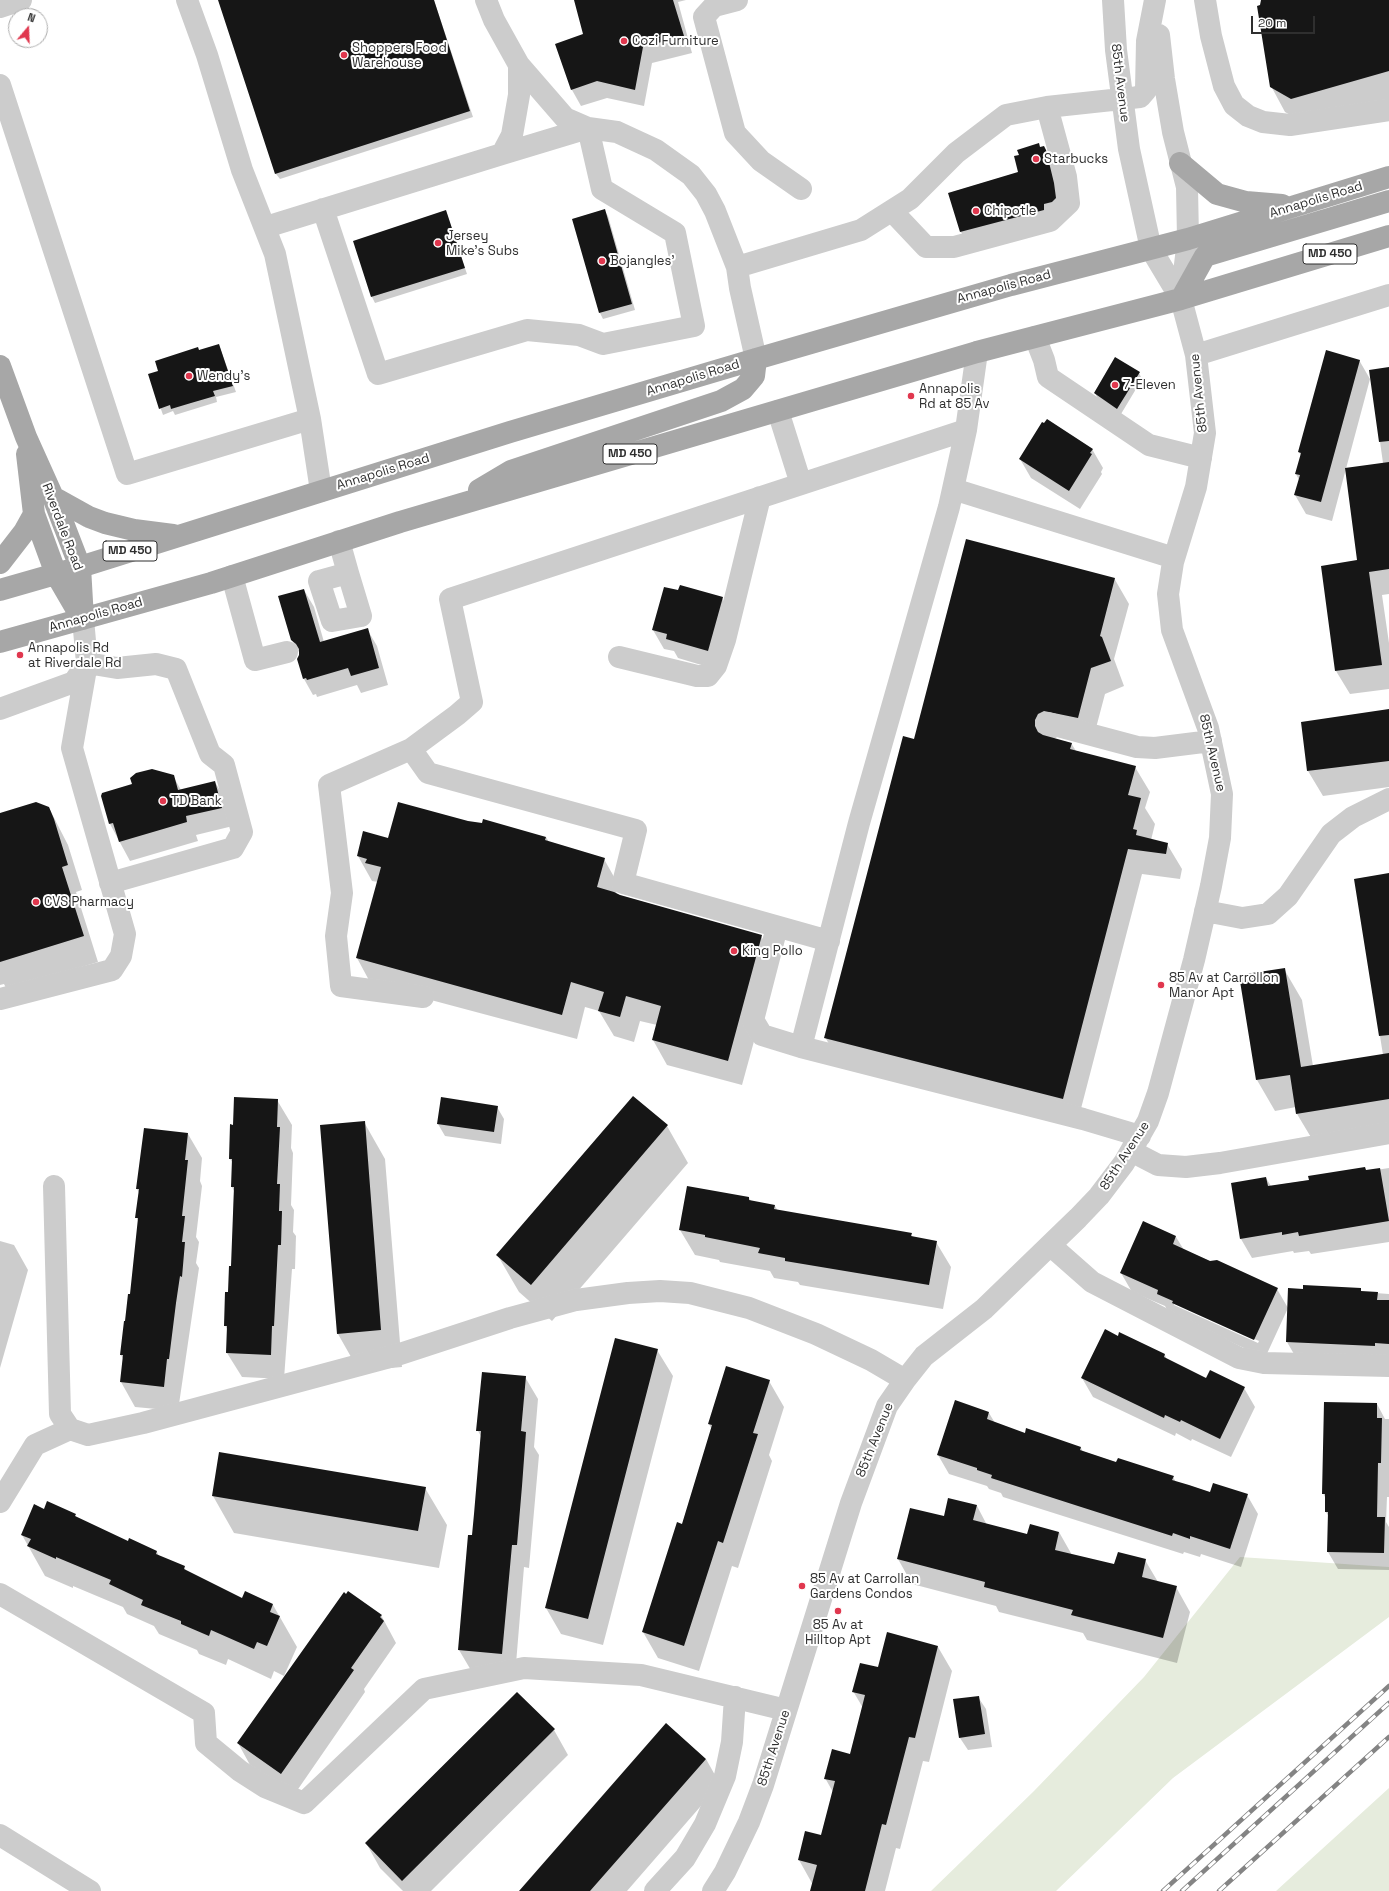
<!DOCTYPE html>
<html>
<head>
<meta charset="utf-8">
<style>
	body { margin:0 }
	#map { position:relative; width:1389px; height:1891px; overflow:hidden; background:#fff; font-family:"Space Grotesk",sans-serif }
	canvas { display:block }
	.north { position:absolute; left:8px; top:8px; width:40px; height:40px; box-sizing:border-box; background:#fff; border:1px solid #acacac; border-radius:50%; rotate:19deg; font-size:11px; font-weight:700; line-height:16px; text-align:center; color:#2f2f2f }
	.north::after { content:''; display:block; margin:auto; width:14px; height:18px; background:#e0374e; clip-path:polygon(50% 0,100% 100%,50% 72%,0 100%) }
	.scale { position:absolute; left:1251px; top:16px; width:64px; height:18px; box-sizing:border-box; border:2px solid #2f2f2f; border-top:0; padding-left:5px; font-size:12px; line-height:14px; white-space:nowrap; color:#2f2f2f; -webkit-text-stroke:3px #fff; paint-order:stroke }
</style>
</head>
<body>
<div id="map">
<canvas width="1389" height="1891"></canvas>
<div class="north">N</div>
<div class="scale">20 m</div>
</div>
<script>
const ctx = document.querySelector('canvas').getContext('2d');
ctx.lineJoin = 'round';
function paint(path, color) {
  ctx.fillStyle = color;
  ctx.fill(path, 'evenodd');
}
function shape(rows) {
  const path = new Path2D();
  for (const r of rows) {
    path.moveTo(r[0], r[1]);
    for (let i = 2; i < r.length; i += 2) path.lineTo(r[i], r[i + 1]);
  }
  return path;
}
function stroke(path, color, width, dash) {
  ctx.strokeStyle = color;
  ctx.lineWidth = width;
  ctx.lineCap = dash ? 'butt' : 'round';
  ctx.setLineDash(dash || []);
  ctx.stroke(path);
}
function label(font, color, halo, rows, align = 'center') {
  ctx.font = font + ' "Space Grotesk",sans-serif';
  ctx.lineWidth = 4;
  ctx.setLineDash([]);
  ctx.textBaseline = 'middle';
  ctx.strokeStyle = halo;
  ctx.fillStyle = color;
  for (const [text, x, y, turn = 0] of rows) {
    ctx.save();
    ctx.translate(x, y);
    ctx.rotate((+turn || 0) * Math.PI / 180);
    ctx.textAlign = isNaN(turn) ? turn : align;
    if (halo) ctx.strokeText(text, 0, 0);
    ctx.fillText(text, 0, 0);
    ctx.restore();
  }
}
const green = shape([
	[1240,1557,1389,1567,1389,1617,1173,1778,1056,1891,931,1891,1034,1791,1144,1677],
	[1389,1788,1389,1891,1276,1891]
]);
const shadow = shape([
	[219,0,434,0,473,117,280,179,276,174],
	[575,0,686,0,678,2,692,53,652,63,644,106,607,98,581,106,572,90,585,35],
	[1275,0,1389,0,1389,101,1306,124,1285,112,1271,86],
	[1044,147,1055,166,1064,203,972,251,961,232,949,193,1020,172],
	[604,210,608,216,635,310,603,319,600,313,573,219],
	[446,212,467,274,375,303,372,297],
	[219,345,236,392,216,397,217,402,175,415,173,411,163,415,149,375,159,372,199,351],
	[1359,360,1370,379,1332,521,1306,514,1295,495,1299,480,1296,474,1301,456,1299,452],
	[1389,368,1389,594,1382,595,1389,643,1389,689,1350,694,1336,671,1322,567,1358,561,1383,463,1370,371],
	[1139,373,1142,379,1121,414,1098,399,1095,393],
	[1092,449,1103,468,1101,472,1102,474,1080,509,1031,478,1020,459],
	[1114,578,1129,604,1114,659,1124,686,1105,694,1092,743,1059,736,1054,739,1071,743,1076,751,1135,767,1150,792,1145,808,1155,824,1151,840,1167,844,1182,869,1180,879,1142,874,1077,1124,840,1063,825,1037,914,740],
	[304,590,314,607,324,642,367,629,377,646,388,685,361,693,357,685,317,697,316,694,313,695,304,679,300,654,292,640],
	[722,598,733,617,718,670,678,658,674,651,664,649,653,630],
	[1389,710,1389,787,1323,796,1308,771,1302,723],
	[173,776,181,790,215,782,226,801,233,826,196,835,198,841,130,861,110,824,102,796,133,785],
	[49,808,68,845,82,890,76,892,98,962,7,990,4,984,0,985,0,814],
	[468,822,546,837,549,842,604,859,618,884,616,894,761,936,776,961,742,1085,667,1065,653,1040,657,1025,640,1021,634,1042,614,1036,599,1011,585,1007,577,1039,371,984,357,958,378,882,372,881,358,856,389,839],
	[1389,874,1389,1133,1315,1144,1297,1114,1296,1107,1275,1111,1257,1080,1241,976,1284,969,1302,1000,1313,1066,1383,1055,1355,879],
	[277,1100,292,1125,291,1148,293,1153,291,1205,294,1210,293,1232,296,1236,295,1269,292,1269,284,1379,242,1377,227,1353,228,1331,225,1325,232,1267,234,1191,232,1187,233,1163,230,1159,234,1126],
	[497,1107,504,1119,501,1144,445,1136,438,1124],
	[364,1122,385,1159,402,1367,359,1371,338,1334,321,1126],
	[667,1126,688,1163,552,1321,519,1292,498,1256],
	[188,1134,202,1158,200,1181,202,1186,196,1237,199,1242,196,1263,199,1268,178,1411,135,1407,121,1382,123,1359,121,1355,131,1295,139,1222,136,1217,139,1193,137,1189],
	[1389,1168,1389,1242,1311,1254,1309,1251,1294,1253,1293,1251,1252,1258,1241,1239,1266,1178,1271,1186],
	[749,1198,751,1201,775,1206,778,1211,911,1234,913,1238,936,1242,951,1267,943,1309,800,1285,798,1282,774,1278,770,1271,720,1262,719,1260,695,1255,680,1230],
	[1176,1237,1184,1250,1277,1289,1288,1308,1265,1358,1169,1313,1165,1306,1132,1292,1121,1273],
	[1174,1303,1259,1341,1258,1343,1174,1305],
	[0,1241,14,1245,28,1270,0,1368],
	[1360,1289,1362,1292,1389,1294,1389,1362,1298,1361,1287,1342],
	[1120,1334,1165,1355,1167,1360,1207,1379,1244,1388,1255,1407,1231,1457,1192,1439,1191,1441,1176,1433,1175,1436,1093,1397,1082,1378],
	[657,1350,673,1376,603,1645,561,1634,546,1608],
	[525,1377,538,1399,534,1447,539,1455,529,1568,524,1567,515,1676,472,1672,459,1650,473,1536,482,1438,478,1431],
	[769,1381,784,1407,769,1455,772,1461,738,1568,732,1566,699,1671,658,1658,643,1632,682,1525,712,1430,709,1424],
	[1377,1404,1385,1419,1389,1419,1389,1497,1387,1497,1386,1522,1389,1527,1389,1570,1338,1569,1328,1552,1329,1517,1326,1512,1326,1499,1323,1493],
	[989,1413,995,1423,1025,1434,1081,1448,1083,1452,1117,1463,1173,1477,1176,1482,1211,1493,1247,1495,1258,1514,1241,1567,1201,1554,1200,1557,1184,1552,1183,1554,1003,1497,1001,1493,989,1489,987,1486,949,1474,938,1455],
	[220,1453,425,1488,447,1525,439,1568,234,1533,213,1496],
	[977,1506,987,1525,1028,1535,1059,1532,1072,1555,1115,1566,1145,1560,1158,1582,1176,1587,1190,1612,1177,1663,1087,1640,1083,1633,999,1612,996,1606,912,1584,898,1559,910,1509,944,1518],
	[44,1510,75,1515,77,1519,128,1542,129,1540,157,1552,159,1556,184,1567,186,1571,242,1600,273,1605,297,1647,284,1676,274,1671,271,1679,228,1659,226,1665,199,1654,197,1650,159,1634,154,1626,127,1614,123,1607,73,1586,73,1588,45,1576,22,1535],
	[381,1615,396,1643,364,1689,365,1692,294,1795,250,1765,238,1743],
	[938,1647,952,1671,929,1762,923,1761,900,1849,896,1848,885,1891,811,1891,813,1885,799,1860,806,1832,821,1836,833,1792,825,1778,850,1755,863,1708,853,1691,879,1668],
	[978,1697,986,1709,992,1747,968,1750,960,1738],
	[554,1730,568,1755,431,1891,403,1891,380,1868,366,1843],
	[706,1759,720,1784,627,1891,520,1891]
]);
const building = shape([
	[218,0,434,0,470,111,275,174],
	[574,0,673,0,684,36,643,47,635,90,597,81,571,90,555,44,583,34],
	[1261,0,1389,0,1389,71,1291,99,1270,87,1257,6,1260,5],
	[1039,143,1040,147,1044,146,1046,150,1054,183,1056,198,1052,202,1044,204,1044,210,960,232,948,193,1018,172,1014,156,1019,155,1017,150],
	[605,209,632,304,599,313,572,219],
	[446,210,465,268,371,297,353,241],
	[219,344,233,386,213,391,215,396,191,403,171,409,170,405,159,409,148,374,158,371,155,361,198,347,199,350],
	[1326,350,1360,360,1321,502,1294,495,1300,475,1295,474,1301,453,1298,452],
	[1115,357,1140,372,1117,409,1094,393],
	[1389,367,1389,441,1379,442,1369,370],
	[1047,419,1093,449,1090,453,1092,454,1069,491,1019,459,1042,422,1044,423],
	[1389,462,1389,569,1369,572,1382,665,1335,671,1321,566,1357,560,1345,468],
	[966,539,1115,578,1100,636,1102,637,1111,661,1091,668,1078,718,1044,711,1038,714,1035,720,1035,726,1038,732,1043,735,1072,743,1070,749,1136,766,1128,795,1141,798,1133,829,1137,830,1136,835,1168,843,1166,854,1128,849,1063,1099,824,1038,903,736,914,739],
	[680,585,723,597,708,651,666,639,667,634,652,630,664,587,678,590],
	[304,589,320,642,368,628,379,668,351,676,348,668,307,680,306,678,303,679,297,659,299,655,299,649,296,644,291,640,278,596],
	[1389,709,1389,761,1307,771,1301,722],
	[152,769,174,775,178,790,215,781,222,808,186,816,187,822,119,842,113,823,109,824,101,796,102,793,132,784,130,778,136,773],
	[36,802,49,807,54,819,68,865,62,867,84,936,0,962,0,813],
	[398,802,468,821,482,823,483,819,546,837,545,840,605,858,597,887,614,892,620,895,762,935,728,1061,652,1040,661,1006,626,996,620,1017,598,1011,604,992,571,982,562,1015,356,958,381,867,365,863,367,859,357,856,363,831,388,838],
	[1389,873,1389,1035,1379,1036,1354,879],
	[1285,968,1301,1067,1389,1053,1389,1099,1296,1114,1290,1075,1256,1080,1239,975],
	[633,1096,668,1125,531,1285,496,1255],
	[234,1097,278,1099,277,1127,280,1127,277,1184,280,1184,279,1211,282,1211,281,1245,278,1245,274,1326,272,1326,271,1355,226,1353,227,1326,224,1326,225,1292,228,1292,229,1266,231,1266,234,1187,231,1187,232,1159,229,1159,230,1124,233,1125],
	[441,1097,498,1106,494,1132,437,1124],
	[365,1121,381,1330,337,1334,320,1125],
	[144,1128,188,1133,185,1160,188,1160,182,1216,185,1216,182,1242,185,1242,182,1277,180,1276,176,1303,169,1359,167,1359,164,1387,120,1382,123,1355,120,1355,124,1321,125,1321,128,1294,130,1294,138,1218,135,1218,139,1189,136,1189],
	[1365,1167,1366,1170,1380,1168,1389,1221,1299,1236,1298,1232,1282,1235,1282,1232,1240,1239,1231,1183,1266,1177,1268,1186,1309,1180,1308,1176],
	[687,1186,749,1197,749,1200,775,1205,774,1209,912,1233,911,1236,937,1241,929,1285,785,1261,785,1258,758,1253,760,1248,705,1237,705,1235,679,1230],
	[1143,1221,1176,1236,1173,1244,1210,1261,1217,1260,1278,1288,1254,1340,1172,1303,1173,1301,1157,1294,1158,1290,1120,1273],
	[1303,1285,1361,1288,1361,1291,1378,1292,1377,1300,1389,1300,1389,1344,1375,1343,1375,1346,1286,1342,1288,1288,1303,1289],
	[1105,1329,1118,1336,1119,1332,1165,1354,1164,1357,1206,1378,1210,1370,1245,1387,1220,1439,1181,1420,1180,1422,1165,1415,1164,1418,1081,1378],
	[615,1338,658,1349,588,1619,545,1608],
	[726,1366,770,1380,753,1433,758,1434,723,1543,718,1541,684,1646,642,1632,677,1522,682,1524,712,1425,708,1424],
	[482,1372,526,1376,521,1431,526,1432,522,1486,517,1545,512,1545,502,1654,458,1650,468,1535,472,1535,474,1514,481,1431,476,1431],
	[955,1400,989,1412,987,1419,1025,1433,1026,1428,1081,1447,1080,1450,1116,1462,1118,1458,1174,1476,1172,1480,1189,1485,1210,1492,1213,1483,1248,1494,1230,1549,1190,1536,1190,1539,1173,1533,1172,1536,1078,1506,991,1478,992,1475,977,1470,977,1468,937,1455],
	[1324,1402,1377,1403,1377,1418,1382,1418,1381,1463,1378,1463,1377,1517,1385,1517,1384,1553,1327,1552,1328,1512,1325,1512,1325,1494,1322,1494],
	[219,1452,426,1487,418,1531,212,1496],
	[948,1498,977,1505,973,1520,1027,1534,1030,1524,1059,1532,1055,1550,1114,1564,1118,1552,1146,1559,1142,1577,1177,1586,1163,1638,1071,1615,1073,1610,984,1587,985,1582,897,1559,910,1508,944,1516],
	[47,1501,76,1514,75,1516,128,1541,129,1538,157,1551,156,1554,185,1566,184,1569,242,1598,245,1591,273,1604,270,1612,280,1616,267,1646,257,1642,254,1649,211,1630,209,1636,181,1624,181,1621,141,1605,143,1600,109,1584,111,1580,56,1557,56,1559,27,1546,31,1539,21,1535,34,1504,44,1509],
	[348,1591,382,1615,380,1617,384,1621,351,1668,354,1670,281,1774,237,1743,344,1592,346,1594],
	[887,1632,938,1646,915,1738,909,1737,886,1825,882,1824,865,1891,810,1891,817,1865,798,1860,805,1831,821,1835,835,1781,824,1779,832,1749,850,1754,865,1695,852,1692,860,1663,878,1667],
	[517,1692,555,1729,402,1881,365,1843],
	[979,1696,985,1734,959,1738,953,1699],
	[666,1723,706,1759,590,1891,519,1891]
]);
const minor = shape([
	[187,0,207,55,242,170,275,254,310,419,321,491],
	[486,0,494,20,519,65,565,118,588,128,617,132,656,150,691,175,706,194,715,211,737,267,740,288,756,359],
	[737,0,714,6,704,17,735,133,761,161,801,189],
	[1205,0,1211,36,1224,86,1234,105,1248,116,1263,122,1290,125,1389,110],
	[0,7,21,0],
	[1159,35,1164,79,1173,132,1187,187,1188,239,1181,299],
	[0,85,127,474,310,419],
	[502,154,512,135,519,95,519,65],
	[892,211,926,247,954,247,1050,221,1069,203,1066,177,1047,107],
	[266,227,502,154,588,128,602,189,675,233,694,326,603,344,579,335,527,330,378,374,323,209],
	[737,267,861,230,910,199,956,153,1006,115,1047,107,1140,97,1146,90,1147,41,1155,0],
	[1035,337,1044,360,1048,377,1149,445,1201,458],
	[977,352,966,430,949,507,859,823,801,1047,1083,1119,1140,1136],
	[1196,355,1389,295],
	[778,411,801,484],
	[953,489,1174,558],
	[339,541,348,573,361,616,332,621,319,581,348,573],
	[232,576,255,660,287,652],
	[619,657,697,676,708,676,716,666,725,640,760,497],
	[87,663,117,668,156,664,176,669,210,754,224,765,242,832,233,848,110,883],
	[0,709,74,682,87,663],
	[1047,723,1137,747,1155,748,1211,741],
	[411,749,428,773,636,830,623,883,829,941],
	[1205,911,1242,918,1268,914,1288,896,1331,834,1353,817,1389,799],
	[777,927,753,1020,762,1035,801,1047],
	[423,997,341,986,336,936,342,893,329,785,411,749,457,715,472,702,450,599,966,430],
	[0,999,112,970,121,956,125,934,72,748,87,663,83,619],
	[1131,1151,1158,1165,1186,1167,1220,1163,1389,1133],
	[54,1186,60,1414,70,1429,88,1435,143,1423,397,1355,510,1318,576,1300,628,1293,660,1291,690,1293,749,1308,816,1334,871,1360,905,1380],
	[1050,1245,1092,1282,1239,1358,1264,1363,1389,1366],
	[0,1502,35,1445,70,1429],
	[0,1594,204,1713,206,1743,240,1771,265,1787,304,1803,424,1689,524,1668,641,1675,786,1710],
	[0,1835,90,1891],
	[655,1891,685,1858,705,1824,725,1776,732,1742,735,1697],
	[713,1891,725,1872,749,1822,763,1785,851,1503,887,1406,905,1380,924,1356,984,1309,1078,1218,1099,1196,1124,1163,1148,1121,1158,1093,1194,960,1211,886,1220,838,1222,794,1208,728,1172,630,1168,594,1173,562,1196,487,1205,433,1196,355,1181,299,1151,249,1129,149,1116,50,1113,0]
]);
const major = shape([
	[1180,163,1217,194,1246,202,1282,205],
	[1181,299,1205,256,1389,201],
	[0,366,26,437,53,497,80,567,83,619],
	[27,454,34,514,56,574,81,617],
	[479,490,511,471,721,401,743,389,754,376,756,359],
	[53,497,89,517,105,523,134,530,173,535],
	[0,563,24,532,34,514],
	[0,590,80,567,510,432,756,359,1011,285,1188,239,1389,177],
	[0,642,211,583,400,522,977,352,1181,299,1389,236]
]);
const rail = shape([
	[1163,1891,1389,1686],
	[1182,1891,1389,1703],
	[1219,1891,1389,1737]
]);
const markers = [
	[624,41,4,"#e0374e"],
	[344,55,4,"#e0374e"],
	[1036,159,4,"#e0374e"],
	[976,211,4,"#e0374e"],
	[438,243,4,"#e0374e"],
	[602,261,4,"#e0374e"],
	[189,376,4,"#e0374e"],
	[1115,385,4,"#e0374e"],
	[911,396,4,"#e0374e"],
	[20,655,4,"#e0374e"],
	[163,801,4,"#e0374e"],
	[36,902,4,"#e0374e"],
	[734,951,4,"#e0374e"],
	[1161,985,4,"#e0374e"],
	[802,1586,4,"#e0374e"],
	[838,1611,4,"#e0374e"]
];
const shields = [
	[1330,254,54],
	[630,454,54],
	[130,551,54]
];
const shieldNames = [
	["MD 450",1330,254],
	["MD 450",630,454],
	["MD 450",130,551]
];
const poiNames = [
	["Cozi Furniture",632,41],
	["Shoppers Food",352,48],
	["Warehouse",352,63],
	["Starbucks",1044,159],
	["Chipotle",984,211],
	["Jersey",446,236],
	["Mike's Subs",446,251],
	["Bojangles'",610,261],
	["Wendy's",197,376],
	["7-Eleven",1123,385],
	["Annapolis",919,389],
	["Rd at 85 Av",919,404],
	["Annapolis Rd",28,648],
	["at Riverdale Rd",28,663],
	["TD Bank",171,801],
	["CVS Pharmacy",44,902],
	["King Pollo",742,951],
	["85 Av at Carrollon",1169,978],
	["Manor Apt",1169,993],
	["85 Av at Carrollan",810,1579],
	["Gardens Condos",810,1594],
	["85 Av at",838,1625,"center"],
	["Hilltop Apt",838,1640,"center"]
];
const streetNames = [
	["85th Avenue",1120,83,83],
	["Annapolis Road",1316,200,-17],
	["Annapolis Road",1004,287,-15],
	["Annapolis Road",693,378,-17],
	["85th Avenue",1199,393,-96],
	["Annapolis Road",383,472,-17],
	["Riverdale Road",62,527,69],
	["Annapolis Road",96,615,-16],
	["85th Avenue",1212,753,77],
	["85th Avenue",1125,1156,-57],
	["85th Avenue",875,1440,-68],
	["85th Avenue",774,1748,-72]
];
paint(green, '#e6ecdd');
paint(shadow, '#0003');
paint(building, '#161616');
stroke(minor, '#ccc', 22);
stroke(major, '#a7a7a7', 22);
stroke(rail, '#848484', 4.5);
stroke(rail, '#fff', 3, [9]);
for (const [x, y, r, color] of markers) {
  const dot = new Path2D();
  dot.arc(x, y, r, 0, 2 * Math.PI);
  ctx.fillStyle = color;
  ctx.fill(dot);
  stroke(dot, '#fff', 1.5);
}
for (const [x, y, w] of shields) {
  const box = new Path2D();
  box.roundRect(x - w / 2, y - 10, w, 20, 3);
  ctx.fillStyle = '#fff';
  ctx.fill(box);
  stroke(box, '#2f2f2f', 1);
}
label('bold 12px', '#2f2f2f', null, shieldNames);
label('13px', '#2f2f2f', '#fff', poiNames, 'left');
label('13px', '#2f2f2f', '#fff', streetNames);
</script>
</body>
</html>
